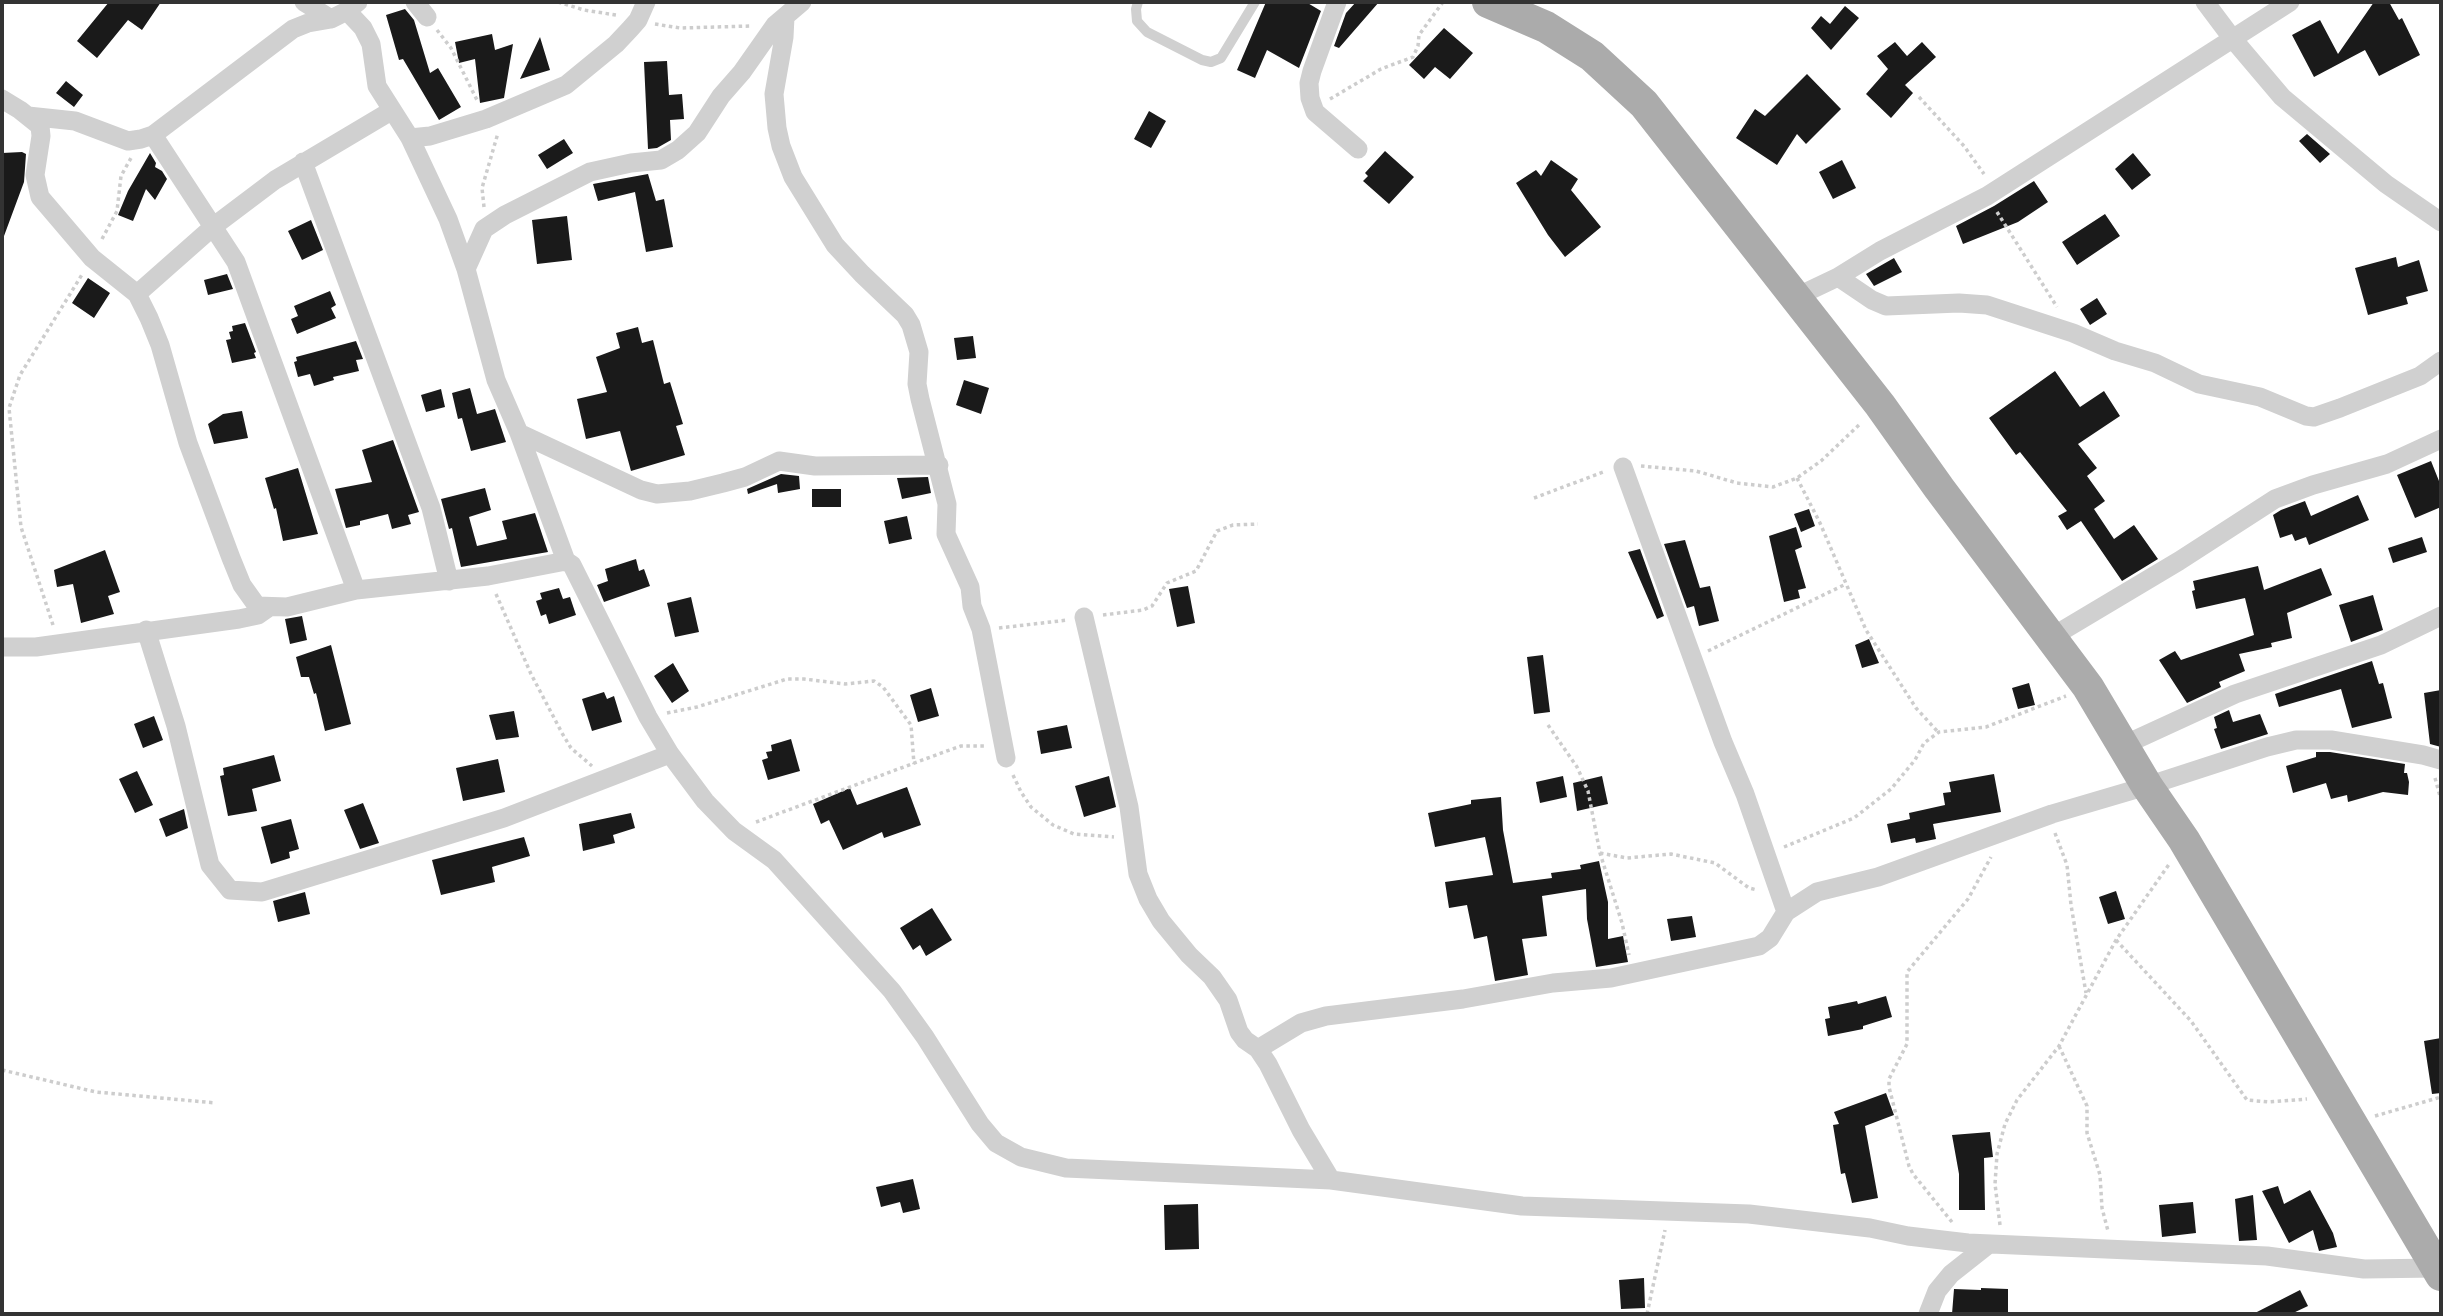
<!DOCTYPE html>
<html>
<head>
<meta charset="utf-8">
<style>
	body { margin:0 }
	#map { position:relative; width:2443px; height:1316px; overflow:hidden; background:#fff; font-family:"Asap Condensed",sans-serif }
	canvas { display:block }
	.frame { position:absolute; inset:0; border:4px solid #333; pointer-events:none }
</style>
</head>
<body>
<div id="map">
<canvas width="2443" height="1316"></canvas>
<div class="frame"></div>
</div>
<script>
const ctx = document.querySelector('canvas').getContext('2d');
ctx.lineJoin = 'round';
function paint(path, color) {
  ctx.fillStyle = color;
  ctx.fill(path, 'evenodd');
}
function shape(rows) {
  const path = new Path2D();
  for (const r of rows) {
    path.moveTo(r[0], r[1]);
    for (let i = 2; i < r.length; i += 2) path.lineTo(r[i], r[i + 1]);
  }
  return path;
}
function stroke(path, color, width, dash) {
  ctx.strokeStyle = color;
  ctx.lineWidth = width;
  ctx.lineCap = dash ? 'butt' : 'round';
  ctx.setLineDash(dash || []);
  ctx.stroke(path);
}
const building = shape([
	[109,2,161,2,142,30,128,20,97,58,77,41],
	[1266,2,1306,2,1321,11,1299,68,1267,50,1255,78,1237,70],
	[1356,2,1379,2,1339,48,1334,46,1346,13],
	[2374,2,2389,2,2399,20,2402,18,2420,55,2379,76,2365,50,2314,77,2292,35,2320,20,2338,54],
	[1845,6,1859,18,1831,50,1811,28,1821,16,1830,24],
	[405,9,414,20,430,73,438,68,461,107,439,120,403,59,399,60,386,15],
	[1444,28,1473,53,1450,79,1435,67,1424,79,1409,65],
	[492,34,495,50,513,44,504,98,480,103,475,59,459,63,455,42],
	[540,37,550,70,520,79],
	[1895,42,1907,56,1922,42,1936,57,1905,85,1913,93,1891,118,1866,94,1888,69,1877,56],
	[667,61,669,95,682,94,684,119,670,120,671,140,657,148,648,149,644,62],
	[1807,74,1841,109,1806,144,1797,134,1777,165,1736,138,1755,109,1765,116],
	[66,81,83,95,74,107,56,93],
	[1149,111,1166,121,1151,148,1134,139],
	[2307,134,2330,154,2320,163,2299,141],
	[564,139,573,153,547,169,538,155],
	[1385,151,1414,177,1389,204,1363,181,1368,176,1365,173],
	[22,152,26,154,24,182,4,236,2,235,2,153],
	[150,153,156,163,155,167,162,171,167,179,155,200,146,189,133,221,118,215,128,191],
	[2133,153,2151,175,2132,190,2115,169],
	[1551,160,1578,179,1571,190,1601,227,1565,257,1548,235,1516,183,1536,170,1541,176],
	[1842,160,1856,188,1833,199,1819,172],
	[648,174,656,201,664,199,673,247,646,252,635,192,598,201,593,184],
	[2034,181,2048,202,2018,222,1963,244,1956,226,1994,206],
	[2105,214,2120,236,2077,265,2062,242],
	[567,216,572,260,537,264,532,220],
	[311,220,323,250,302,260,288,231],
	[2396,257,2398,267,2419,260,2428,291,2406,297,2408,304,2368,315,2355,268],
	[1894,258,1902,272,1874,286,1866,274],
	[227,274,233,289,208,295,204,280],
	[88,278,110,293,94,318,72,303],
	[330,291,336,305,331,308,336,318,297,334,291,319,298,316,294,306],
	[2097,298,2107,314,2090,325,2080,309],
	[245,323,256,352,254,353,256,358,232,363,226,340,231,339,229,332,233,331,232,326],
	[638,327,642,343,653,340,664,384,670,382,683,424,676,426,685,455,631,471,620,431,586,439,577,399,607,392,596,357,620,348,616,333],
	[973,336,976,358,957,360,954,338],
	[356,341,363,359,356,360,359,371,333,377,334,380,314,386,310,374,298,377,294,362,297,361,296,357],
	[2055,371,2080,407,2104,391,2120,416,2078,444,2097,468,2087,476,2105,501,2094,509,2114,539,2134,525,2158,559,2122,581,2081,521,2067,530,2058,516,2067,511,2020,452,2016,455,1989,418],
	[964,380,989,388,981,414,956,405],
	[470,388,477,414,495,409,506,442,471,451,462,418,458,419,452,393],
	[441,389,445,407,426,412,421,395],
	[242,411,248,438,214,444,208,424,223,414],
	[393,440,419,512,408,515,411,524,392,529,388,514,360,521,360,525,346,528,335,489,372,482,362,450],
	[2431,461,2441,486,2441,507,2415,518,2397,475],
	[298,468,318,534,283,541,276,508,274,509,265,478],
	[781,474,799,476,800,489,778,493,777,484,748,494,747,489],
	[928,477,931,493,902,499,897,478],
	[485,488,491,510,469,517,477,546,507,539,502,521,535,513,548,552,461,567,452,528,449,529,441,499],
	[812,489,841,489,841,507,812,507],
	[2358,495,2369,520,2309,545,2306,537,2295,541,2292,534,2280,538,2273,515,2281,510,2305,501,2311,516],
	[1809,509,1815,526,1801,532,1794,514],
	[907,516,912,539,889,544,884,521],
	[1796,527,1802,547,1795,550,1806,588,1798,590,1800,598,1784,602,1769,536],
	[2422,537,2427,552,2393,563,2388,548],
	[1685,540,1700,588,1710,586,1719,621,1699,626,1694,606,1687,608,1664,544],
	[1640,549,1664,616,1657,619,1628,552],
	[105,550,120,592,108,596,114,614,81,623,73,584,57,587,54,570],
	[636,559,639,571,644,569,650,586,604,602,597,585,608,581,605,569],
	[2258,566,2264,590,2321,568,2332,595,2287,613,2292,638,2271,643,2272,647,2239,654,2245,671,2219,682,2221,687,2187,703,2159,660,2175,651,2181,660,2254,635,2245,598,2196,609,2192,591,2195,590,2193,581],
	[1188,586,1195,623,1177,627,1169,589],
	[559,588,563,599,570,597,576,615,549,624,546,614,541,616,536,601,542,599,540,593],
	[2373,595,2383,630,2351,642,2339,605],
	[691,597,699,632,675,637,667,603],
	[302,616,307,640,290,644,285,619],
	[1869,639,1879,663,1862,668,1855,645],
	[331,645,351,724,325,731,316,693,314,694,309,677,301,677,296,657],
	[1543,655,1550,712,1534,714,1527,657],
	[2372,661,2379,684,2383,683,2392,718,2352,728,2341,689,2279,707,2275,694],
	[673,663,689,691,672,703,654,676],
	[2029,683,2035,705,2018,709,2012,688],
	[931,688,939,716,918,722,910,695],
	[2441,690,2441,747,2430,744,2424,693],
	[604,692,607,699,614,696,622,722,592,731,582,699],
	[2229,710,2233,722,2260,714,2268,734,2221,749,2214,729,2217,728,2214,717],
	[514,711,519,737,496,740,489,715],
	[154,716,163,740,143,748,134,724],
	[1067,725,1072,748,1041,754,1037,731],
	[791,739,800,771,768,780,762,760,768,758,766,752,772,751,771,745],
	[2316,752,2330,752,2405,764,2404,773,2407,773,2409,782,2408,795,2383,792,2348,802,2347,795,2331,799,2326,783,2293,793,2286,766,2316,757],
	[274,755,281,781,252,789,257,811,228,816,220,776,224,775,223,768],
	[498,759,505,792,463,801,456,768],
	[137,771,153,805,135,813,119,779],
	[1994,774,2001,812,1933,824,1936,839,1916,843,1915,838,1891,843,1887,824,1910,819,1909,813,1945,805,1943,793,1951,792,1949,782],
	[1109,776,1116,807,1084,817,1075,786],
	[1563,776,1567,797,1540,803,1536,782],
	[1602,776,1608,804,1577,811,1573,783],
	[907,787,921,825,884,838,882,832,843,850,829,820,821,824,813,804,850,788,857,805],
	[1501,797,1503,830,1513,883,1552,878,1551,873,1581,869,1580,865,1599,861,1608,902,1608,939,1623,936,1628,962,1596,967,1587,919,1586,889,1542,896,1547,936,1522,939,1528,975,1495,981,1487,936,1474,939,1467,905,1449,908,1445,882,1493,875,1485,837,1435,847,1428,813,1471,804,1471,800],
	[363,803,379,843,360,849,344,810],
	[184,809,188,828,166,837,159,819],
	[631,813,635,828,613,835,615,843,583,851,579,824],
	[291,819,299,849,289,852,290,858,271,864,261,827],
	[524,837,530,856,492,867,495,882,441,895,432,860],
	[2116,891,2125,919,2108,924,2099,897],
	[305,892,310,914,278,922,273,901],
	[932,908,952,940,926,956,920,945,913,950,900,928],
	[1692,916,1696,937,1671,941,1667,919],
	[1886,996,1892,1017,1863,1026,1863,1029,1828,1036,1825,1019,1830,1018,1828,1007,1857,1001,1858,1004],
	[2441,1038,2441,1093,2432,1094,2424,1041],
	[1886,1093,1894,1115,1865,1126,1878,1198,1852,1203,1845,1173,1841,1174,1833,1125,1839,1124,1834,1112],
	[1990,1132,1993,1157,1984,1158,1985,1210,1959,1210,1959,1174,1952,1135],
	[913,1179,920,1209,903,1213,900,1202,881,1207,876,1187],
	[2278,1186,2284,1204,2310,1190,2333,1233,2337,1247,2319,1251,2313,1230,2289,1243,2262,1191],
	[2253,1195,2257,1240,2239,1241,2235,1199],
	[2193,1202,2196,1233,2162,1237,2159,1205],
	[1198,1204,1199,1249,1165,1250,1164,1205],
	[1644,1278,1645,1308,1621,1309,1619,1280],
	[1981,1288,2008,1289,2008,1314,1952,1314,1954,1289,1981,1290],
	[2300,1290,2308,1306,2291,1314,2253,1314]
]);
const path = shape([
	[558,2,584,10,616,15],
	[655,24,680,28,751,26],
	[437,30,451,48,478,102],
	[1919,97,1964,146,1984,174],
	[1330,99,1381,69,1413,57,1418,46,1419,35,1443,2],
	[484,207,482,188,498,133],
	[1997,212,2057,307],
	[102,239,117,211,121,176,131,158],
	[1641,466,1696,471,1737,483,1773,487,1797,478,1821,461,1861,423],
	[1797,478,1820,523,1866,630,1916,708,1938,732],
	[1534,498,1606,471],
	[496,594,531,674,562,733,571,748,592,766],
	[1103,615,1143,610,1152,606,1167,583,1196,571,1217,531,1233,525,1258,524],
	[53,625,21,527,9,408,20,375,83,273],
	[999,628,1068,620],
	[1708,651,1846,584],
	[667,713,697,707,787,679,804,679,845,684,874,681,883,687,911,725,914,764],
	[1548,725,1577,767,1588,791,1600,853,1622,923,1629,955],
	[1013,775,1021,792,1031,807,1053,825,1074,834,1114,837],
	[2435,778,2441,800],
	[756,822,944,752,961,746,986,746],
	[2055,833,2067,865,2071,905,2086,993],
	[1784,847,1854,818,1891,789,1915,760,1924,743,1939,732,1986,727,2066,696],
	[1600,853,1627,858,1671,854,1715,863,1749,888,1757,890],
	[2116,940,2191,1021,2247,1100,2269,1102,2307,1099],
	[2059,1046,2087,1106,2087,1133,2100,1175,2102,1208,2108,1231],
	[2,1070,96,1092,216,1103],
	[2375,1116,2441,1097],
	[1952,1222,1913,1174,1909,1166,1889,1087,1889,1079,1907,1044,1907,972,1968,899,1991,857],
	[2000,1225,1995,1184,1997,1154,2005,1124,2017,1100,2059,1046,2116,940,2170,863],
	[1647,1314,1665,1230]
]);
const lane = shape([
	[1138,2,1136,9,1137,21,1147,32,1202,60,1211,62,1221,58,1255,2]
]);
const street = shape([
	[304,2,331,19],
	[415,2,427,17],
	[1337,2,1312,71,1309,83,1310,98,1315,112,1358,149],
	[2205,2,2232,38,2282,97,2386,184,2441,222],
	[347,11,363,28,371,44,377,86,410,138,448,219,466,269,496,380,519,433,566,561],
	[785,17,784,37,774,94,777,128,781,146,793,177,835,245,862,274,905,315,911,325,919,352,917,384,920,399,947,504,946,534,970,587,972,606,981,629,1006,758],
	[2,99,20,110,40,126,41,136,35,175,40,197,92,258,137,294,149,318,160,345,188,443,231,558,242,585,257,606,287,607,356,590,488,576,566,561,572,565,648,717,670,754,705,801,734,831,774,860,892,991,925,1037,980,1124,996,1143,1021,1157,1066,1168,1331,1180,1522,1206,1749,1214,1870,1228,1908,1236,1968,1243,2267,1256,2364,1269,2437,1268],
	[28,116,75,121,128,141,141,139,153,135,293,29,308,23,331,19,347,11,358,2],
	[153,135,236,262,356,590],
	[410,138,430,136,486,119,566,85,616,44,631,28,638,20,646,2],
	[303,162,431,508,449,581],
	[466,269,484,229,505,215,590,172,631,163,661,160,678,150,697,133,721,96,742,72,775,25,802,2],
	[1838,277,1872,300,1886,306,1959,303,1987,305,2073,333,2115,351,2155,363,2199,384,2260,397,2306,416,2314,417,2340,408,2420,376,2441,361],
	[137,294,214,226,275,180,391,111],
	[1796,297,1838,277,1880,251,1987,196,2290,2],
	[519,433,641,490,657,494,690,491,723,483,745,477,779,461,815,466,939,465],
	[1623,467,1723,742,1745,794,1786,912],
	[1084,617,1129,807,1138,874,1148,899,1161,921,1189,955,1212,977,1228,1000,1239,1032,1245,1040,1258,1049,1268,1064,1301,1130,1331,1180],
	[146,630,176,726,210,865,230,890,262,892,504,818,670,754],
	[2050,638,2179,561,2275,499,2313,485,2387,464,2441,439],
	[2,647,36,647,239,619,258,615,268,608],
	[2124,745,2235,694,2381,645,2441,616],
	[1258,1049,1301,1023,1326,1016,1463,999,1553,983,1611,978,1759,946,1770,938,1786,912,1817,892,1878,877,2052,814,2147,786,2267,747,2296,740,2331,740,2423,755,2441,760],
	[1928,1314,1937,1291,1951,1274,1989,1244]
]);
const primary = shape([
	[1488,2,1546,27,1592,56,1644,104,1880,405,1939,488,2088,687,2147,786,2184,840,2441,1275]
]);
paint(building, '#1a1a1a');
stroke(path, '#cdcdcd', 3.5, [3.5, 3.5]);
stroke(lane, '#d0d0d0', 10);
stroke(street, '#d0d0d0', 19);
stroke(primary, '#ababab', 32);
</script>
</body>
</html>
